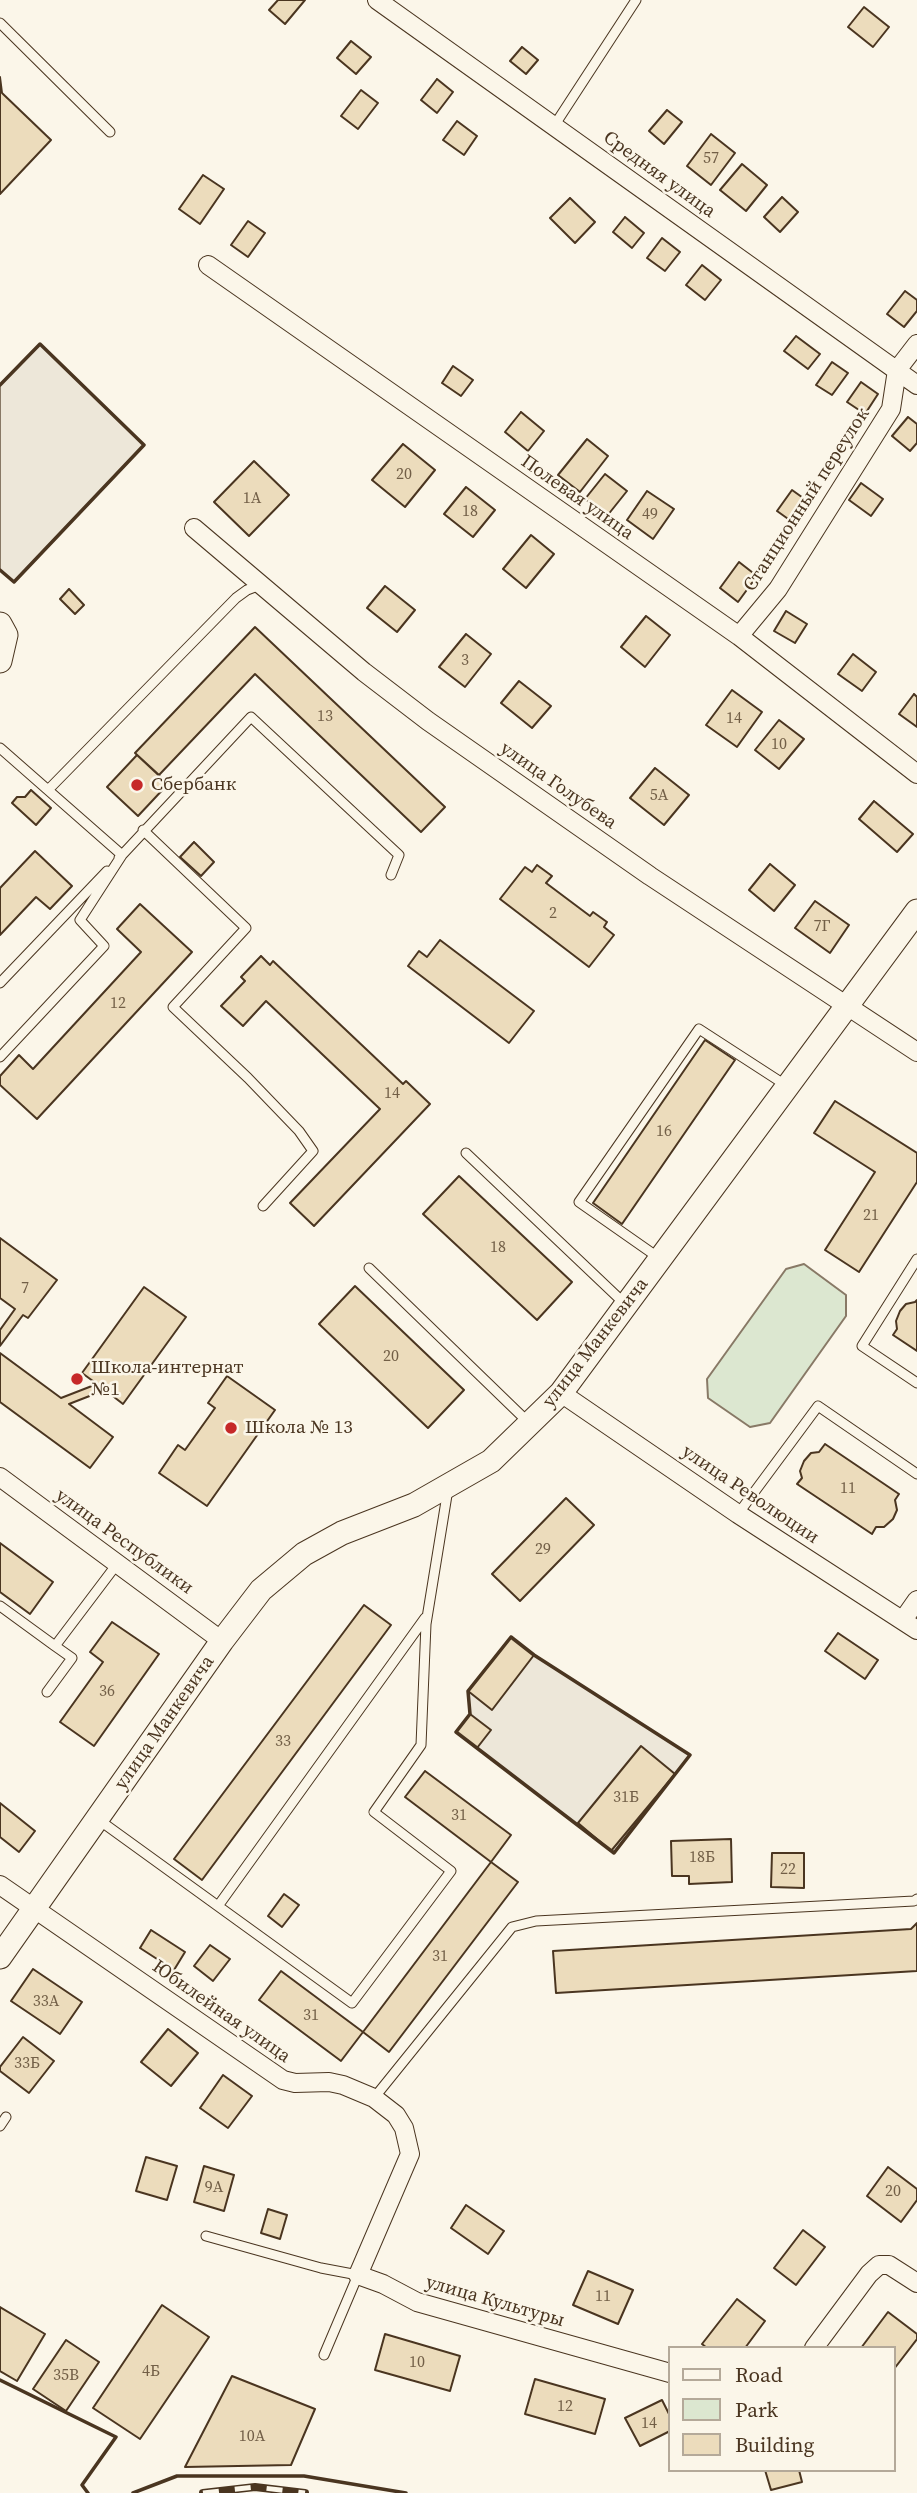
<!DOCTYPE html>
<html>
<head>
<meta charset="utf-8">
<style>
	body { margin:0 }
	#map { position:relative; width:917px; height:2493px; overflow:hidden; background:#fbf6e9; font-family:"Source Serif 4",serif }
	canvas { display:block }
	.legend { position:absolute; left:668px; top:2346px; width:228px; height:126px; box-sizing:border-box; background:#fbf6e9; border:2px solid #b4a999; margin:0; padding:9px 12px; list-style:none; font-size:21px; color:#4a3520 }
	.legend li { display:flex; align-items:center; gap:14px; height:35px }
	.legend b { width:35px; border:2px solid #b4a999 }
</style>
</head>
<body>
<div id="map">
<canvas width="917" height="2493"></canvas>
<ul class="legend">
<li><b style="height:9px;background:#fbf6e9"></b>Road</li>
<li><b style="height:19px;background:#dce7d0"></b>Park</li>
<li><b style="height:19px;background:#ecdcbc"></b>Building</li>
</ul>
</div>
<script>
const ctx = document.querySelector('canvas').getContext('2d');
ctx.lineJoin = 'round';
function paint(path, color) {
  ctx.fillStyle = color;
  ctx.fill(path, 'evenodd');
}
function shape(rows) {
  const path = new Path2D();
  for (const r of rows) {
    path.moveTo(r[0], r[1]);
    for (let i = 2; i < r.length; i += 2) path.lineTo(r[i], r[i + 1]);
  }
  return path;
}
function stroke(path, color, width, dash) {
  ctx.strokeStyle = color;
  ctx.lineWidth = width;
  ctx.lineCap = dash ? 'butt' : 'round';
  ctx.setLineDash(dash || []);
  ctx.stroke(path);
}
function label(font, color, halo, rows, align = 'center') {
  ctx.font = font + ' "Source Serif 4",serif';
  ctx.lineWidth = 5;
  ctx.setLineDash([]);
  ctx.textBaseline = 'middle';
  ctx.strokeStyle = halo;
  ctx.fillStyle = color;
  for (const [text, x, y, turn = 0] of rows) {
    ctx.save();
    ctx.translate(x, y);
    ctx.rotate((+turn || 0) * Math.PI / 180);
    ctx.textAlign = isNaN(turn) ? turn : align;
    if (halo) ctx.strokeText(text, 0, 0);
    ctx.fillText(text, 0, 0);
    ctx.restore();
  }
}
const green = shape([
	[804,1264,846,1295,846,1316,770,1423,750,1427,708,1398,707,1379,786,1269,804,1264]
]);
const parking = shape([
	[40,344,144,445,14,582,0,570,0,385,40,344],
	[511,1637,534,1655,690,1755,614,1853,456,1732,470,1714,468,1691,511,1637]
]);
const building = shape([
	[278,0,305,0,285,24,269,10,278,0],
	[864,7,889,27,873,47,848,27,864,7],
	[351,41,371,57,356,74,337,58,351,41],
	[522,47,538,60,526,74,510,61,522,47],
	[0,77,2,93,51,140,0,194,0,77],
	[437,79,453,92,437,113,421,100,437,79],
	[361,90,378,103,358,129,341,116,361,90],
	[667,110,682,122,664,144,649,131,667,110],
	[457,121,477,136,464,155,443,140,457,121],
	[711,134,735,153,711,185,687,166,711,134],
	[742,164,767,185,746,211,720,190,742,164],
	[203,175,224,189,200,224,179,209,203,175],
	[782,197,798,212,780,232,764,217,782,197],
	[570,198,595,222,575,243,550,218,570,198],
	[625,217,644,233,632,248,613,232,625,217],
	[248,221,265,233,248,257,231,245,248,221],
	[662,238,680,252,665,271,647,258,662,238],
	[702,265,721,280,705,300,686,285,702,265],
	[905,291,917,300,917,311,904,327,887,314,905,291],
	[796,336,820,354,808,369,784,351,796,336],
	[832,362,848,373,832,395,816,385,832,362],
	[453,366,473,380,461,396,442,383,453,366],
	[861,382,878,394,865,414,847,402,861,382],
	[521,412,544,431,528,451,505,432,521,412],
	[908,417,917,424,917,443,910,451,892,436,908,417],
	[587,439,608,456,580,492,558,475,587,439],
	[403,444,435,470,405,507,372,480,403,444],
	[254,461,289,495,249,536,214,502,254,461],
	[605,474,627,491,607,516,585,499,605,474],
	[861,483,883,499,871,516,849,500,861,483],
	[466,487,495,510,473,537,444,514,466,487],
	[792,490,806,500,791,521,777,511,792,490],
	[647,491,674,509,653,539,627,520,647,491],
	[531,535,554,554,526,588,503,569,531,535],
	[739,562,757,576,738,602,720,588,739,562],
	[385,586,415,610,397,632,367,608,385,586],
	[69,589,84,605,75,614,60,599,69,589],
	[786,611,807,624,795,643,774,631,786,611],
	[646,616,670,635,645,667,621,647,646,616],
	[255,627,445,807,421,832,255,674,159,775,135,753,255,627],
	[466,634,491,654,465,687,439,667,466,634],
	[853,654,876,672,862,691,838,674,853,654],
	[519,681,551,706,532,728,501,703,519,681],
	[732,690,762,712,737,747,706,725,732,690],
	[914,694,917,697,917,727,899,714,914,694],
	[779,720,804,739,779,769,755,750,779,720],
	[137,755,168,784,138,816,107,787,137,755],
	[655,768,689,795,664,825,630,798,655,768],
	[31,790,51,808,36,825,12,803,17,797,25,797,31,790],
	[874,801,913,834,897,852,859,819,874,801],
	[194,842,214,862,201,876,180,857,194,842],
	[35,851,72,886,50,909,36,897,0,935,0,888,35,851],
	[770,864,795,885,774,911,749,890,770,864],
	[537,865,552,876,546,883,590,916,593,912,607,922,604,927,614,935,589,967,500,899,525,867,532,872,537,865],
	[815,901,849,925,830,953,795,928,815,901],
	[140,904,192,952,37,1119,0,1085,0,1076,19,1055,33,1069,141,952,117,929,140,904],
	[440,940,534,1011,509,1043,408,966,419,951,427,957,440,940],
	[261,956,270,965,273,961,403,1084,406,1081,430,1104,314,1226,290,1203,380,1109,266,1001,243,1026,221,1006,245,981,241,977,261,956],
	[705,1040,735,1060,622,1224,593,1203,705,1040],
	[835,1101,917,1153,917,1182,859,1272,825,1250,875,1172,814,1133,835,1101],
	[459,1176,572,1282,537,1320,423,1214,459,1176],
	[0,1238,57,1280,28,1318,23,1315,0,1346,0,1330,15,1309,0,1298,0,1238],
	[355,1286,464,1390,428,1428,319,1324,355,1286],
	[144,1287,186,1317,123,1404,105,1390,69,1404,113,1437,90,1468,0,1402,0,1353,61,1398,97,1384,82,1373,144,1287],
	[917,1300,917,1351,893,1335,897,1329,896,1321,900,1311,906,1304,915,1302,917,1300],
	[227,1376,275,1410,207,1506,159,1473,178,1445,185,1450,215,1408,208,1403,227,1376],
	[825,1444,899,1494,895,1500,897,1510,893,1519,884,1527,876,1527,872,1534,797,1484,802,1478,800,1471,804,1461,811,1453,819,1452,825,1444],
	[566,1498,594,1525,520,1601,492,1574,566,1498],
	[0,1543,53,1582,30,1614,0,1592,0,1543],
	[364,1605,391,1625,202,1880,174,1859,364,1605],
	[112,1622,159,1654,94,1746,60,1722,103,1662,90,1652,112,1622],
	[838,1633,878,1660,865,1679,825,1651,838,1633],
	[511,1637,534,1655,492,1710,468,1691,511,1637],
	[470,1714,491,1730,477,1748,456,1732,470,1714],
	[641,1746,675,1774,611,1851,578,1823,641,1746],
	[425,1771,511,1835,491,1862,405,1797,425,1771],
	[0,1803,35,1831,19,1852,0,1837,0,1803],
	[731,1839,732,1882,689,1884,689,1876,672,1876,671,1841,731,1839],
	[772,1853,804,1853,804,1888,771,1887,772,1853],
	[491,1862,518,1882,389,2052,363,2032,491,1862],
	[284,1894,299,1905,282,1927,268,1916,284,1894],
	[917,1923,917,1971,556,1993,553,1951,911,1929,917,1923],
	[151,1930,185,1952,174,1970,140,1948,151,1930],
	[210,1945,230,1959,213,1981,194,1966,210,1945],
	[33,1969,82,2002,60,2034,11,2001,33,1969],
	[281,1971,363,2032,341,2061,259,2000,281,1971],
	[168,2029,198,2053,171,2086,141,2062,168,2029],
	[23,2037,54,2061,29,2093,0,2071,0,2067,23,2037],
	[223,2075,252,2096,228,2128,200,2108,223,2075],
	[146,2157,177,2166,167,2200,136,2191,146,2157],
	[204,2166,234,2175,224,2211,194,2202,204,2166],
	[888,2167,917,2189,917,2200,901,2222,867,2196,888,2167],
	[466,2205,504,2231,488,2254,451,2228,466,2205],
	[268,2209,287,2215,280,2239,261,2233,268,2209],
	[803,2230,825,2247,796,2285,774,2268,803,2230],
	[588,2271,633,2290,618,2324,573,2305,588,2271],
	[737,2299,765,2321,745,2348,707,2348,702,2344,737,2299],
	[162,2305,209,2337,140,2439,93,2408,162,2305],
	[0,2307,45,2334,17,2381,0,2371,0,2307],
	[888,2312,917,2334,917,2339,894,2369,894,2348,861,2348,888,2312],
	[385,2334,460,2356,450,2391,375,2370,385,2334],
	[66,2340,99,2362,66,2411,33,2389,66,2340],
	[232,2376,315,2409,291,2465,185,2467,232,2376],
	[535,2379,605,2399,595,2434,525,2414,535,2379],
	[662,2400,670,2416,670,2431,640,2446,625,2418,662,2400],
	[765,2470,799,2470,802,2482,771,2490,765,2470]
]);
const service = shape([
	[0,23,110,132],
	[554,126,636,0],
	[0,748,122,855,119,858],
	[48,790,236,598,247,590,260,585],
	[143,830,246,928,173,1007,248,1078,299,1131,313,1151,263,1206],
	[0,983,107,871],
	[0,1057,104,946,80,920,122,855,251,717,399,855,391,875],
	[466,1153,625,1304],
	[659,1258,579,1202,699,1029,787,1086],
	[917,1259,862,1346,917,1383],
	[369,1268,529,1423],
	[738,1514,818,1406,917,1474],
	[0,1606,55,1646],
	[47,1692,72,1658,55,1646,117,1564],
	[99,1820,352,2003,451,1871,374,1812,421,1745,426,1624,448,1489],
	[218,1906,425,1618],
	[374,2098,512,1927,536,1921,914,1901,917,1899],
	[0,2126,6,2117],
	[206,2236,321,2268,358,2275,324,2355]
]);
const minor = shape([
	[377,0,917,385],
	[208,265,739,636,917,774],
	[194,528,364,672,428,721,650,876,917,1052],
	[739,636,778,589,891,409,897,370,917,344],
	[561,1393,738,1514,917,1630],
	[0,1477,222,1641],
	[903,1620,917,1600],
	[0,1885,283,2080,295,2083,329,2082,343,2085,374,2098,396,2115,404,2128,410,2154,358,2275,383,2284,417,2302,670,2373],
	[814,2348,869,2274,879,2265,889,2265,917,2283]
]);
const tertiary = shape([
	[0,624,6,635,0,661],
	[0,1957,222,1641,261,1590,304,1554,342,1533,414,1505,491,1461,561,1393,917,911]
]);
const rail = shape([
	[203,2493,255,2487,305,2493]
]);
const wall = shape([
	[0,385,40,344,144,445,14,582,0,570],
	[511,1637,534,1655,690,1755,614,1853,456,1732,470,1714,468,1691,511,1637],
	[0,2380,116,2437,82,2485,88,2493],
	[133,2493,177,2476,304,2476,406,2493]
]);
const markers = [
	[137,785,7,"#c62828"],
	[77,1379,7,"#c62828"],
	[231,1428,7,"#c62828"]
];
const numberNames = [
	["57",711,159],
	["20",404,475],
	["1А",252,499],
	["18",470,512],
	["49",650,515],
	["3",465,661],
	["13",325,717],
	["14",734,719],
	["10",779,745],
	["5А",659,796],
	["2",553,914],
	["7Г",822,927],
	["12",118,1004],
	["14",392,1094],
	["16",664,1132],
	["21",871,1216],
	["18",498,1248],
	["7",25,1289],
	["20",391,1357],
	["11",848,1489],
	["29",543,1550],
	["36",107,1692],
	["33",283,1742],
	["31Б",626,1798],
	["31",459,1816],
	["18Б",702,1858],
	["22",788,1870],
	["31",440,1957],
	["33А",46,2002],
	["31",311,2016],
	["33Б",27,2064],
	["9А",214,2188],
	["20",893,2192],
	["11",603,2297],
	["10",417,2363],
	["4Б",151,2372],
	["35В",66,2376],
	["12",565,2407],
	["14",649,2424],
	["10А",252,2437]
];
const streetNames = [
	["Средняя улица",659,175,36],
	["Полевая улица",577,498,35],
	["Станционный переулок",807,500,-57],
	["улица Голубева",558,786,35],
	["улица Манкевича",596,1343,-52],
	["улица Революции",750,1495,34],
	["улица Республики",124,1542,36],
	["улица Манкевича",165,1723,-55],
	["Юбилейная улица",221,2012,35],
	["улица Культуры",495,2302,16]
];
const poiNames = [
	["Сбербанк",151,785],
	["Школа-интернат",91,1368],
	["№1",91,1390],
	["Школа № 13",245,1428]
];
paint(green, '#dce7d0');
stroke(green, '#887966', 2);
paint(parking, '#ede7d9');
stroke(parking, '#887966', 2);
paint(building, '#ecdcbc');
stroke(building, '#4a3520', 2);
stroke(service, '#4a3520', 11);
stroke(minor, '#4a3520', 20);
stroke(tertiary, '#4a3520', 25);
stroke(service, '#fbf6e9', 9);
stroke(minor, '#fbf6e9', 18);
stroke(tertiary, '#fbf6e9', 23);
stroke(rail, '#4a3520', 8);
stroke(rail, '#fbf6e9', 5, [16]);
stroke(wall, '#4a3520', 3.5);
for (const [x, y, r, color] of markers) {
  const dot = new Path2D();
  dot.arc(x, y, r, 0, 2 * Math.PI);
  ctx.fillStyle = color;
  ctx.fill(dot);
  stroke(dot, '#fbf6e9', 2.5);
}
label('16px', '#725f47', null, numberNames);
label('19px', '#4a3520', '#fbf6e9', streetNames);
label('19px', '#4a3520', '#fbf6e9', poiNames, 'left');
</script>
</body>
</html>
